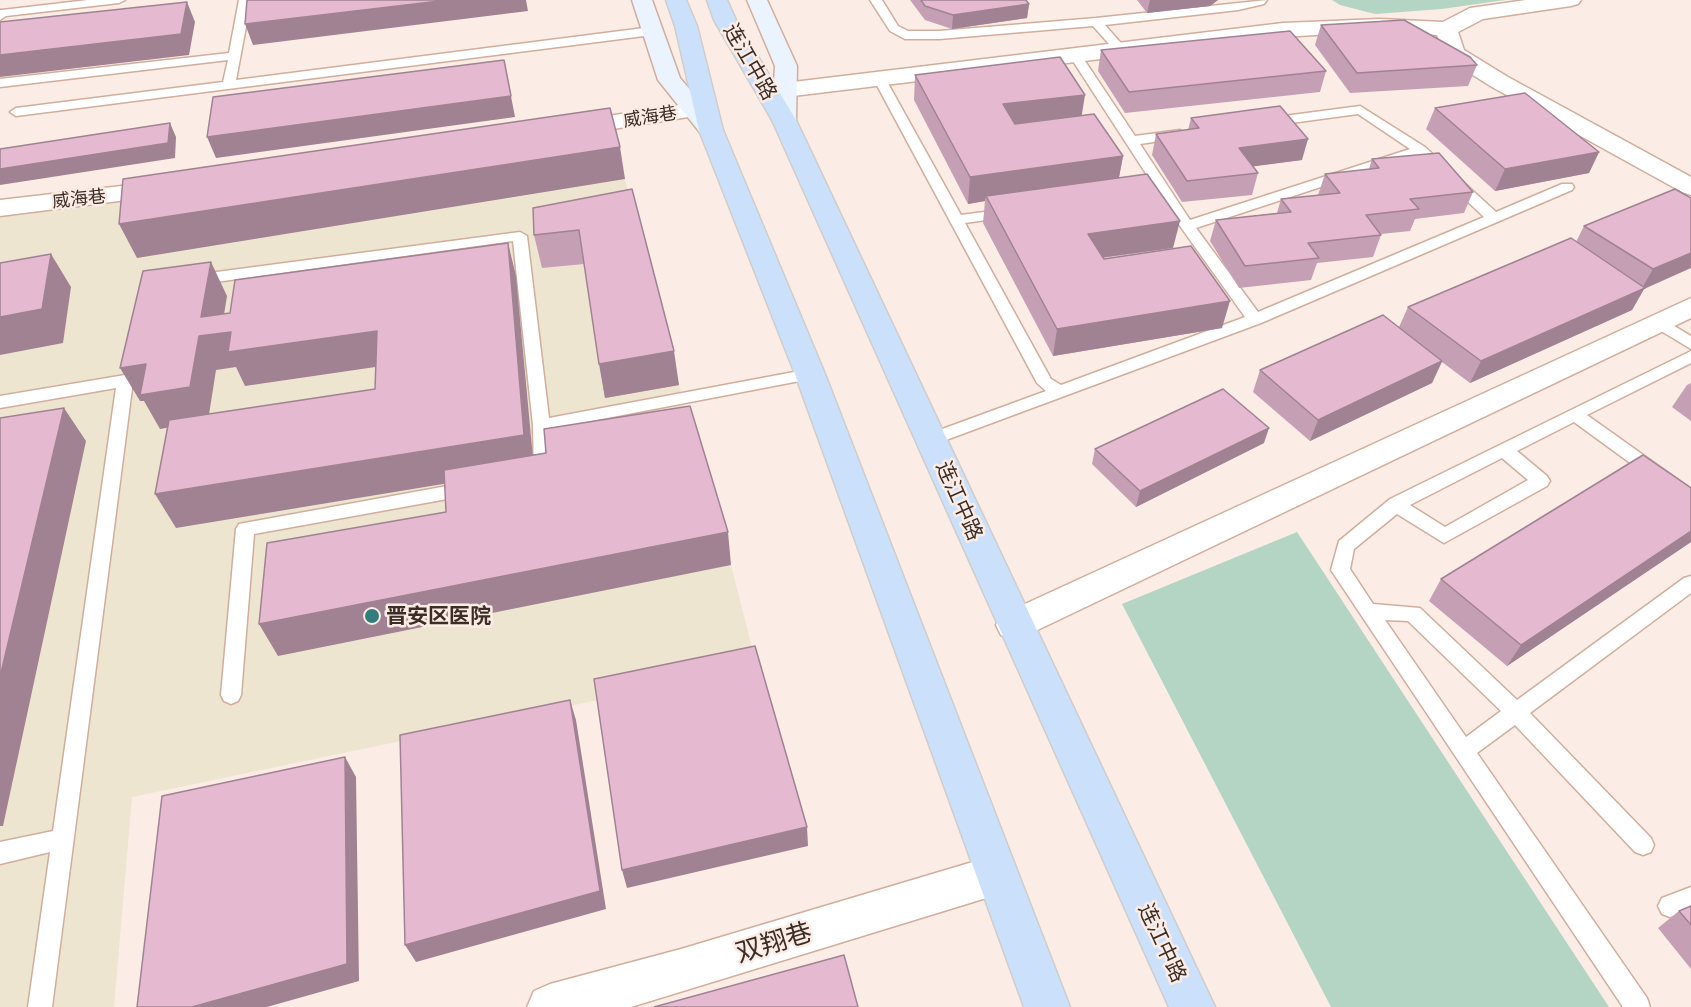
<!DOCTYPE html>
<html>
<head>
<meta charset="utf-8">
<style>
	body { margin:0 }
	canvas { display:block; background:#fbece5 }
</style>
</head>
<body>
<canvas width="1691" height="1007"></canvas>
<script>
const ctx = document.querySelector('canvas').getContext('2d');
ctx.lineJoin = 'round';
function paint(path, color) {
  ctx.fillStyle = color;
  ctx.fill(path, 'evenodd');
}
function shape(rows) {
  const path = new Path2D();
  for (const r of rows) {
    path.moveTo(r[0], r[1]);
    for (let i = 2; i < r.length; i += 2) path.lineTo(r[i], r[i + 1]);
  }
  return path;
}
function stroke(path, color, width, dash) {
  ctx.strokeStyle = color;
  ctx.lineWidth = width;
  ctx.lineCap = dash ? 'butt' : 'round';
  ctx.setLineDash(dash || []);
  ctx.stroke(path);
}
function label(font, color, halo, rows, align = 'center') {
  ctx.font = font + ' "Asap Condensed","Noto Sans SC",sans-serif';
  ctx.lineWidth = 5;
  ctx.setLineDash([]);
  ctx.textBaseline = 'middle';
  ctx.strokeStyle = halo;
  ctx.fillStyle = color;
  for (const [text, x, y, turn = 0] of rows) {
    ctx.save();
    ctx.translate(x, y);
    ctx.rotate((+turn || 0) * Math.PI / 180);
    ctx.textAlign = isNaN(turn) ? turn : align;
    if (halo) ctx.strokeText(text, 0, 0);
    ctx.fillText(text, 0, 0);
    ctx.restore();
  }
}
const medical = shape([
	[615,141,679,385,731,565,757,667,132,797,114,1007,0,1007,0,215]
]);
const green = shape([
	[1332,0,1505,0,1442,9,1375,14,1340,5],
	[1297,532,1609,1007,1331,1007,1122,604]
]);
const service = shape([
	[88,0,125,0,119,3,6,16,0,20,0,10,2,10,88,0],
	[239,0,251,0,236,80,652,27,658,31,652,35,16,116,10,112,16,108,223,82,228,60,0,87,0,79,229,53,239,0],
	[870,0,882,0,898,26,908,31,939,31,1096,18,1267,0,1264,4,1238,10,1105,25,1127,50,1121,54,1117,53,1093,26,939,39,905,39,890,31,870,0],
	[1075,51,1079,52,1135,136,1180,130,1187,134,1180,138,1140,144,1190,220,1410,149,1358,114,1269,126,1262,122,1269,118,1360,106,1425,147,1496,212,1562,184,1572,184,1574,187,1572,190,1261,323,938,443,926,443,923,439,926,435,1046,391,1037,383,873,78,875,75,879,74,885,78,961,215,1007,209,1014,213,1007,217,965,223,1051,379,1061,385,1245,317,1180,226,1069,55,1075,51],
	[1418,155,1484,217,1258,312,1196,228,1418,155],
	[520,232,527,236,549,418,810,369,816,370,818,374,816,378,810,379,550,429,552,476,549,481,541,483,535,482,532,477,534,474,533,425,513,241,194,285,186,280,194,275,520,232],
	[1659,317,1691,336,1691,349,1653,326,1651,322,1653,318,1659,317],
	[1691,351,1691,363,1587,415,1691,489,1691,505,1685,503,1574,422,1517,451,1547,476,1550,481,1547,486,1444,543,1397,514,1354,549,1350,569,1373,604,1420,608,1517,700,1684,578,1691,576,1691,593,1530,713,1651,838,1654,845,1651,852,1643,855,1635,852,1515,725,1477,753,1647,998,1650,1007,1623,1007,1331,570,1339,541,1390,499,1691,351],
	[1502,458,1528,480,1445,527,1410,505,1502,458],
	[1385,620,1408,621,1501,711,1466,737,1385,620],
	[125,375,131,377,133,381,52,1007,28,1007,50,852,0,864,0,842,53,831,116,388,0,408,0,396,125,375],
	[469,482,475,484,478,489,475,494,254,534,241,695,238,701,231,704,224,701,221,695,236,529,239,524,469,482],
	[1691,887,1691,909,1670,917,1662,914,1658,906,1662,898,1691,887]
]);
const minor = shape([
	[1526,0,1581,0,1578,4,1571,6,1483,19,1458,32,1464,50,1508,77,1691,177,1691,195,1682,192,1492,87,1446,58,1437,35,1380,31,1283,37,785,97,777,95,773,90,777,85,785,83,1283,23,1380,19,1443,22,1470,8,1526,0],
	[693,103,701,105,705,110,701,115,569,136,560,134,557,129,560,124,569,122,693,103],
	[165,181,174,184,178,189,174,194,0,216,0,200,165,181],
	[1691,298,1691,318,1027,635,1014,640,1001,635,996,625,1001,615,1691,298]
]);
const tertiary = shape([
	[996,855,1011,861,1017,875,1011,889,996,895,631,1007,527,1007,534,991,550,984,681,949,996,855]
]);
const secondary = shape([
	[632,0,652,0,680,78,720,125,723,130,720,135,711,137,702,135,658,80,632,0],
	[747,0,767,0,797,66,796,120,792,125,784,127,776,125,772,120,775,66,747,0]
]);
const trunk = shape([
	[666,0,686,0,697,26,723,130,825,374,1070,1007,1024,1007,795,374,699,130,675,26,666,0],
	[707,0,727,0,736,20,796,120,1215,1007,1169,1007,772,120,714,20,707,0]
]);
const wall = shape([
	[910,0,1026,0,1029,4,1027,18,952,29,925,20],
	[1137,0,1218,0,1210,6,1147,13],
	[1321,25,1477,65,1468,86,1350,93,1315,45],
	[1101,50,1326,71,1320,92,1125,113,1098,71],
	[915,75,1082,115,1123,156,1119,178,1173,248,1103,258,1104,259,1222,328,1053,356,983,223,985,201,968,204,914,100],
	[1435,108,1599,152,1589,173,1495,191,1426,129],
	[1191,118,1302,160,1253,166,1258,173,1252,195,1182,202,1152,155,1156,134,1188,130],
	[1372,159,1473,192,1464,213,1415,219,1410,231,1381,234,1381,235,1373,257,1317,263,1311,280,1239,288,1210,241,1216,220,1277,213,1281,199,1318,195,1325,174,1369,169],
	[632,189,679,385,605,398,584,264,542,268,534,235],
	[1691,198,1644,289,1632,310,1470,383,1442,362,1432,383,1310,441,1253,392,1260,370,1399,327,1408,307,1576,242,1584,226],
	[1691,383,1691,421,1672,407,1687,385],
	[1264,443,1136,507,1092,464,1095,449],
	[1691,488,1691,542,1507,666,1429,601,1441,579],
	[1691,906,1691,969,1658,928,1679,911]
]);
const shadedWall = shape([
	[448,0,526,0,528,11,253,45,245,24],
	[1150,0,1218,0,1210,6,1147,13],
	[187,2,195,22,189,55,0,77,0,55],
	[1029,4,1027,18,952,29,953,15],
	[504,60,515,117,216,158,207,137],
	[1085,95,1081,120,1001,130,1003,104],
	[170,123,176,137,175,158,0,185,0,169],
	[1308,139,1302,160,1234,169,1239,148],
	[620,147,625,179,137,258,119,224],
	[1599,152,1589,173,1495,191,1505,169],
	[1123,156,1118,182,986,196,985,201,968,204,970,177],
	[1180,221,1173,248,1083,260,1088,234],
	[508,243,516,276,534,469,176,528,155,494,524,435],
	[1691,253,1691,268,1644,289,1632,310,1470,383,1481,361,1641,290,1653,269],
	[51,254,71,287,63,343,0,355,0,317],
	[211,262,227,296,221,333,231,332,377,331,389,365,245,386,236,367,216,370,208,421,160,429,144,401,140,401,120,368,201,317],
	[1230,301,1222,328,1053,356,1057,329],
	[674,351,679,385,605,398,599,364],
	[1442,361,1432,383,1310,441,1318,420],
	[64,408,86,441,3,826,0,826,0,677],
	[1269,428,1264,443,1136,507,1140,491],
	[1691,531,1691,542,1507,666,1521,645],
	[728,532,731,565,278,656,259,624],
	[570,700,576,720,606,909,416,962,405,945],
	[345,757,356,777,359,981,267,1007,192,1007],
	[807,827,808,846,627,888,622,870]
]);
const building = shape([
	[247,0,448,0,245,24,247,0],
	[921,0,1026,0,1029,4,953,15,925,6,921,0],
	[187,2,181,34,0,55,0,22,187,2],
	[1404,20,1470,57,1477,65,1357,73,1321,25,1404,20],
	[1290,31,1326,71,1129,92,1101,50,1290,31],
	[1060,57,1085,95,1003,104,1015,124,1094,114,1123,156,970,177,915,75,1060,57],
	[504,60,511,96,207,137,213,97,504,60],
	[1525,93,1599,152,1505,169,1435,108,1525,93],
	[1280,106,1308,139,1239,148,1258,173,1187,181,1156,134,1199,128,1191,118,1280,106],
	[610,108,620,147,119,224,123,179,610,108],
	[170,123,168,143,0,169,0,149,170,123],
	[1439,153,1473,192,1410,199,1419,209,1366,215,1381,235,1308,243,1319,258,1245,266,1216,220,1291,212,1281,199,1340,193,1325,174,1379,168,1372,159,1439,153],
	[1147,174,1180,221,1088,234,1104,259,1191,246,1230,301,1057,329,986,196,1147,174],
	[632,189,674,351,599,364,579,230,534,235,533,208,632,189],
	[1675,189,1691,198,1691,253,1653,269,1584,226,1675,189],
	[1571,238,1645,288,1481,361,1408,307,1571,238],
	[508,243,524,435,155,494,169,420,375,389,377,331,228,352,231,332,199,336,190,387,140,395,146,364,120,368,143,271,211,262,201,317,230,313,235,280,508,243],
	[51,254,42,309,0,317,0,263,51,254],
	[1383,315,1442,361,1318,420,1260,370,1383,315],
	[1223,389,1269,428,1140,491,1095,449,1223,389],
	[690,406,728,532,259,624,267,543,446,512,444,470,546,453,544,429,690,406],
	[64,408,0,677,0,418,64,408],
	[1643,455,1691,488,1691,531,1521,645,1441,579,1643,455],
	[755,646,807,827,622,870,594,679,755,646],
	[570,700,600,891,405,945,400,735,570,700],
	[345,757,347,964,192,1007,137,1007,162,796,345,757],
	[1691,906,1691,925,1679,911,1691,906],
	[844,955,858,1007,654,1007,844,955]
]);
const markers = [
	[372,616,8,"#347d7d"]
];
const farStreetnames = [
	["威海巷",650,117,-9],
	["威海巷",79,199,-6]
];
const streetNames = [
	["连江中路",750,62,60],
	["连江中路",959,501,66],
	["连江中路",1162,943,65]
];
const poiNames = [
	["晋安区医院",386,616]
];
const nearStreetnames = [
	["双翔巷",774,943,-17]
];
paint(medical, '#eee5d0');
paint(green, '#b4d5c4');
stroke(service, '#d1ad9c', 3);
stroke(minor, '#d1ad9c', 3);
stroke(tertiary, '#d1ad9c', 3);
stroke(secondary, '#d1ad9c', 3);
stroke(trunk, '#d0cdcb', 3);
paint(service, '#fff');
paint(minor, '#fff');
paint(tertiary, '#fff');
paint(secondary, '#ebf3fe');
paint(trunk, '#cae0fb');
paint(wall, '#c5a0b4');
paint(shadedWall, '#a08292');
paint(building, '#e5bad1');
stroke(building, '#a08292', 1.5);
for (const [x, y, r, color] of markers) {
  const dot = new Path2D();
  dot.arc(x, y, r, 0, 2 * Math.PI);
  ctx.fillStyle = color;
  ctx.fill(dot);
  stroke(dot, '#fbece5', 2);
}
label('18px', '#3c2e27', '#fbece5', farStreetnames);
label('21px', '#3c2e27', '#fbece5', streetNames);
label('bold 21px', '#3c2e27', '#fbece5', poiNames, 'left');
label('26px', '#3c2e27', '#fbece5', nearStreetnames);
</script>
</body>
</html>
